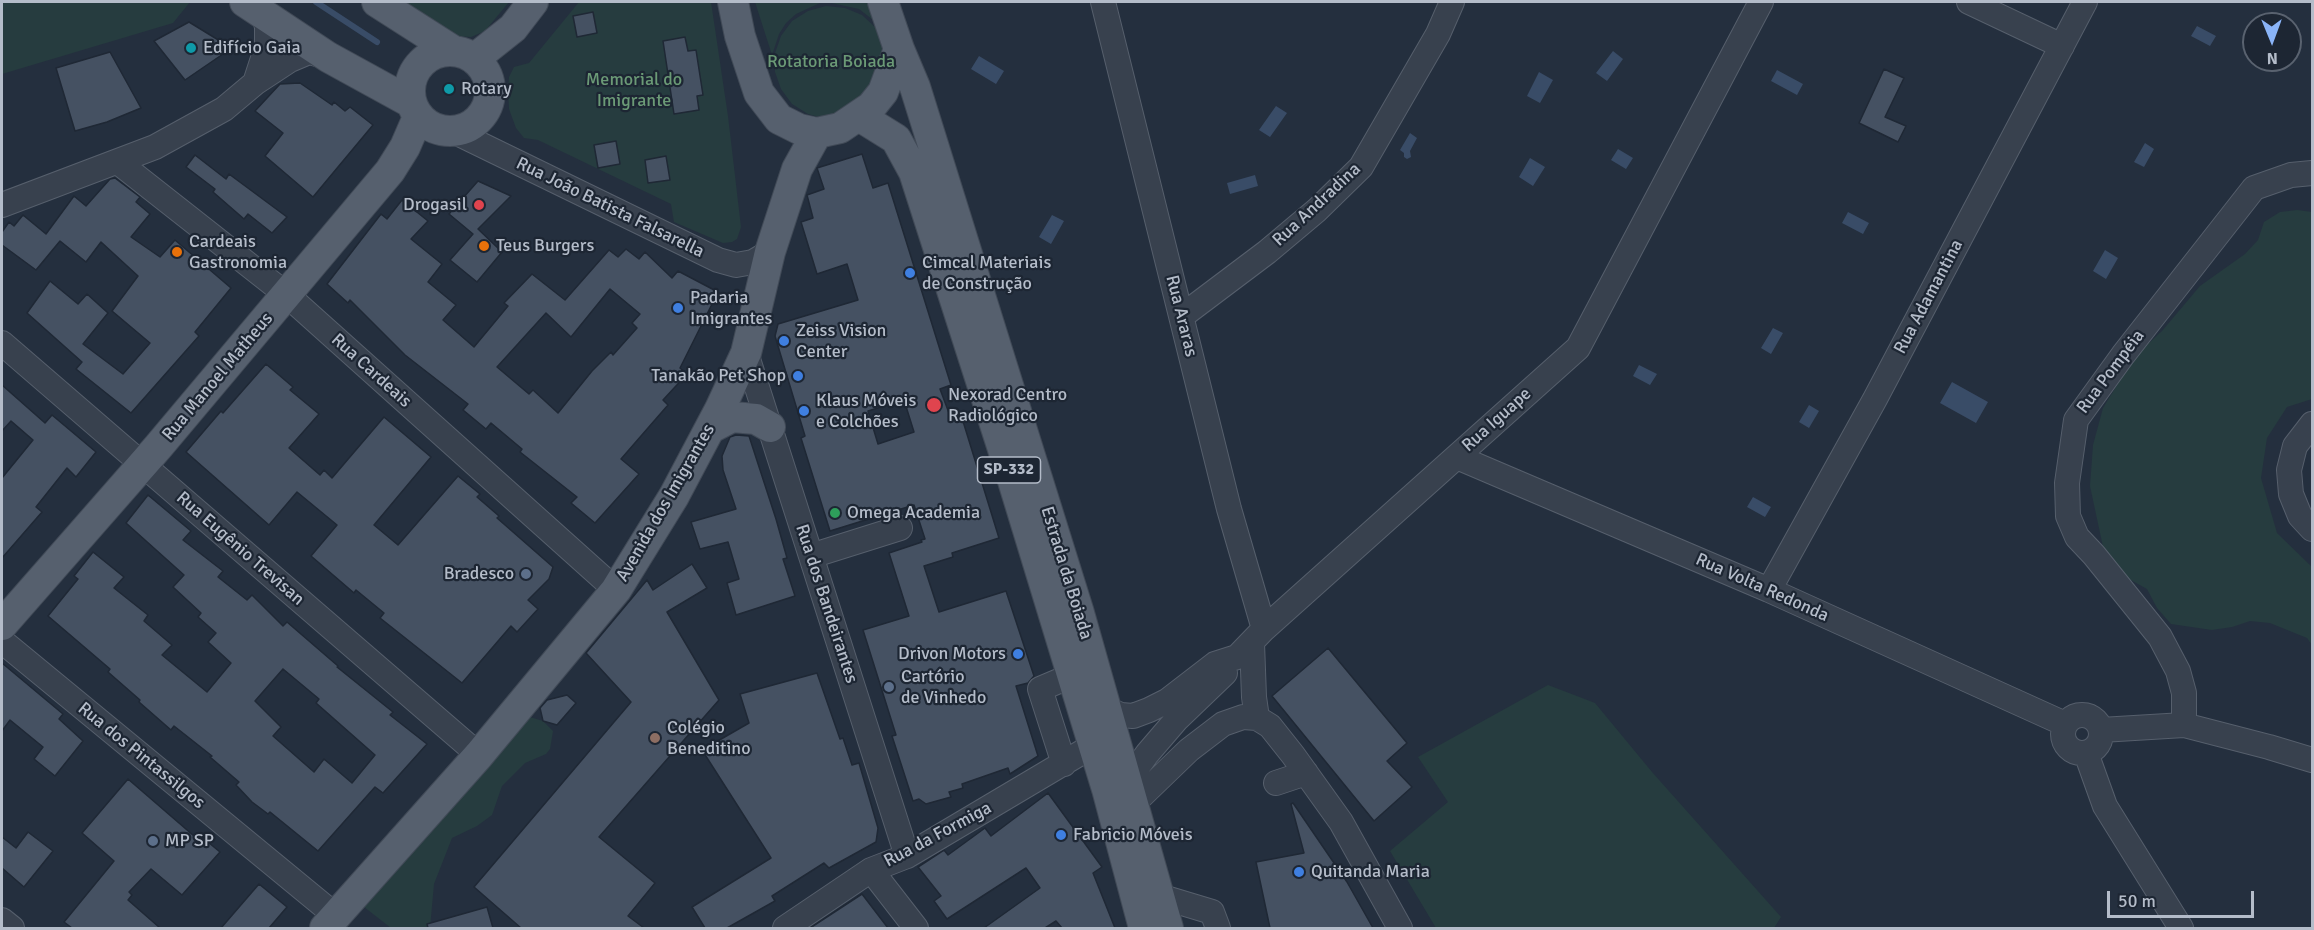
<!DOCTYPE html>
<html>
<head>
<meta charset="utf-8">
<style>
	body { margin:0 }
	#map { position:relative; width:2314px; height:930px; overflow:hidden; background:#242f3e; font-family:Signika,sans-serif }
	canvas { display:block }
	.frame { position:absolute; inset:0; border:3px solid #b4bcc9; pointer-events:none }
	.north { position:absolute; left:2242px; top:12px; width:60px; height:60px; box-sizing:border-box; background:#1d2633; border:2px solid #59626f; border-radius:50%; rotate:179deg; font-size:16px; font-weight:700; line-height:24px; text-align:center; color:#b4bcc9 }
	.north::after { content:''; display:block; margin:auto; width:21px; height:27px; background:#8ab4f8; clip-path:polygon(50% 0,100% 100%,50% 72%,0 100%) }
	.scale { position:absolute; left:2107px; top:891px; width:147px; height:27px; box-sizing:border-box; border:3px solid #b4bcc9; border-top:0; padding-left:8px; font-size:18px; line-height:21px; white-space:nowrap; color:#b4bcc9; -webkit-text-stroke:4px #1d2633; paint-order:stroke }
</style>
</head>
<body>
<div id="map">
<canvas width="2314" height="930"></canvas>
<div class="frame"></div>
<div class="north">N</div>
<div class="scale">50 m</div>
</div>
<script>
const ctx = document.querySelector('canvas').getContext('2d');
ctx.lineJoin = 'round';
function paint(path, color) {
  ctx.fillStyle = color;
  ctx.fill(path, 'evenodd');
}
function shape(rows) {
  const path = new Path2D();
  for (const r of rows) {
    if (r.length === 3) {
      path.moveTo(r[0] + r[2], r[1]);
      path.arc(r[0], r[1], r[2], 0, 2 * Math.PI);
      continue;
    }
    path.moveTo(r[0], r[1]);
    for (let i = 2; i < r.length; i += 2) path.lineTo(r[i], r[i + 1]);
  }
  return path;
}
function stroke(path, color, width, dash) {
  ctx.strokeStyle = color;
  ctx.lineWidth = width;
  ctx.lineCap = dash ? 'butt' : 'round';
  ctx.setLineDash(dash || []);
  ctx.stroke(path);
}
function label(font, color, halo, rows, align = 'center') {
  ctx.font = font + ' Signika,sans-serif';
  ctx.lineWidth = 4.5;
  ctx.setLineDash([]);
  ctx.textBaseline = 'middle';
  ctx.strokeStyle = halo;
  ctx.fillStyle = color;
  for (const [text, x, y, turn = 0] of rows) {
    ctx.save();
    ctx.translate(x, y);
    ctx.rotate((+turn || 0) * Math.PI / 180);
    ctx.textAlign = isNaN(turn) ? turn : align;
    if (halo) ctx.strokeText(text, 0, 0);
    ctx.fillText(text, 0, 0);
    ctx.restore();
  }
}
const green = shape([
	[2,2,190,2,173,23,2,74],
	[401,2,509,2,485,31,471,37,454,36],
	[579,2,711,2,728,116,741,227,737,239,732,242,723,243,674,222,671,204,538,140,524,138,516,128,509,109,508,89,509,77,514,67,529,63],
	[755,2,819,2,820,3,796,14,786,23,779,34,772,55],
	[827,2,873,2,877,23,859,9],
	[826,6,845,8,862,15,876,28,885,44,876,97,826,119,808,114,792,104,781,89,775,72,775,53,781,36,792,21,808,11],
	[2297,210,2312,212,2312,399,2287,407,2267,438,2261,478,2277,533,2312,567,2312,645,2307,638,2270,623,2250,621,2232,627,2212,630,2171,624,2157,608,2147,589,2129,579,2114,564,2103,547,2090,486,2093,445,2103,408,2135,356,2162,331,2200,286,2245,254,2258,240,2264,222,2280,212],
	[1548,685,1595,703,1652,772,1781,917,1774,928,1436,928,1390,851,1448,802,1418,757],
	[523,715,543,721,553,731,550,749,546,754,525,763,502,786,492,815,477,826,452,838,434,884,430,928,391,928,359,903]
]);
const water = shape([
	[2197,26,2216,36,2210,46,2191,36],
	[1613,51,1623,59,1607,81,1596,73],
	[979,56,1004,71,996,84,971,69],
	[1777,70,1803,84,1797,95,1771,81],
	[1539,72,1553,80,1540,103,1527,96],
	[1276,106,1287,113,1270,137,1259,130],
	[1410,133,1417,138,1410,151,1411,157,1407,159,1404,157,1404,153,1400,150],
	[2145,143,2154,149,2144,167,2134,162],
	[1618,149,1633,158,1626,169,1611,160],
	[1530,158,1545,167,1533,186,1519,177],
	[1255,175,1258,186,1230,194,1227,183],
	[1848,212,1869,223,1863,234,1842,223],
	[1052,215,1064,221,1051,244,1039,237],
	[2105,250,2118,258,2106,279,2093,271],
	[1773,328,1783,333,1771,354,1761,348],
	[1639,365,1657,374,1650,385,1633,376],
	[1952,382,1988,402,1976,423,1940,403],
	[1809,405,1819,411,1809,428,1799,422],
	[1753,497,1771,507,1765,517,1747,507]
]);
const stream = shape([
	[316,2,377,42]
]);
const building = shape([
	[593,12,597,33,577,37,573,16,593,12],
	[189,22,220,41,223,54,185,80,154,41,189,22],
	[685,37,688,51,696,50,703,95,697,96,699,110,674,114,663,41,685,37],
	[110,52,141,108,107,122,75,131,56,68,110,52],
	[1884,69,1904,78,1885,117,1906,126,1898,142,1859,123,1884,69],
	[300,83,332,105,334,102,345,111,350,107,373,125,313,197,265,156,283,133,255,111,280,84,300,83],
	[616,141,620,164,598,168,594,145,616,141],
	[862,154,873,188,888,183,951,385,940,389,952,421,962,418,999,538,952,553,953,557,924,566,939,612,1006,591,1034,676,1028,683,1016,686,1038,756,1010,774,1008,768,962,784,963,788,949,792,951,797,926,804,919,799,913,801,892,736,896,735,863,630,909,616,889,553,922,542,921,540,925,539,914,505,830,531,801,438,805,436,775,336,778,324,858,300,847,264,817,274,801,222,813,218,807,195,824,189,817,168,862,154],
	[904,400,914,432,878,444,868,411,904,400],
	[195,155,226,179,229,174,287,217,272,233,248,214,244,219,213,192,215,189,186,167,195,155],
	[666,156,670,180,648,183,645,160,666,156],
	[115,178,140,197,136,202,150,214,131,237,160,257,175,240,231,288,195,332,199,336,131,413,76,369,82,362,27,313,50,281,78,304,87,294,108,313,83,344,123,374,150,343,112,311,138,276,101,242,86,262,60,241,36,270,2,245,2,232,9,222,14,226,23,215,46,234,74,196,86,206,110,179,115,178],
	[478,181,511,196,478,229,502,252,477,282,450,260,473,234,449,214,478,181],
	[402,200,428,221,411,239,442,264,428,282,456,305,443,320,474,347,508,306,504,303,532,274,565,300,609,250,618,257,626,249,639,259,645,252,672,278,678,271,718,292,680,368,687,374,663,400,668,405,621,459,639,474,595,523,571,503,577,497,520,452,522,449,491,423,486,429,463,410,468,404,405,355,350,300,348,303,327,284,381,214,387,219,402,200],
	[610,289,640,314,632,323,637,328,613,355,611,352,592,371,558,413,533,390,529,394,497,367,546,313,571,337,610,289],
	[266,364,293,387,290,390,319,414,289,448,320,475,324,470,332,478,384,417,431,457,374,525,398,545,458,476,480,494,477,497,499,516,497,518,553,567,549,579,528,600,538,609,517,632,511,626,462,683,380,618,384,613,356,590,354,593,311,556,337,525,297,492,269,525,186,452,221,411,223,413,266,364],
	[2,385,45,423,52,415,96,452,76,477,67,468,36,507,42,512,2,558,2,478,33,440,11,421,2,431,2,385],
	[736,435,749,436,776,519,787,558,783,559,795,596,736,615,727,583,739,579,728,542,700,549,691,522,736,509,723,470,722,456,730,437,736,435],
	[148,495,191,531,183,540,223,571,218,577,247,600,252,595,283,626,287,622,338,666,337,667,393,712,390,715,427,744,383,793,375,787,318,851,270,812,268,814,252,802,236,785,239,782,210,757,212,756,174,726,171,730,139,702,140,700,108,672,110,669,48,616,78,579,74,576,93,552,124,577,114,588,148,615,144,621,172,645,162,655,207,692,231,663,208,642,216,633,198,617,201,613,173,587,184,575,126,523,148,495],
	[283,669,319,699,316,703,375,755,352,783,324,759,314,772,273,736,281,727,255,701,283,669],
	[692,564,707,588,667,612,719,700,599,837,655,883,628,916,644,928,521,928,474,887,631,702,586,653,647,580,653,590,692,564],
	[1328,648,1407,743,1387,761,1412,787,1374,821,1272,696,1328,648],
	[2,663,63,714,59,719,83,741,55,776,34,759,43,747,10,720,2,731,2,663],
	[817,673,840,739,843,738,852,765,859,763,878,828,876,842,829,868,824,863,772,896,775,901,727,928,705,928,692,907,771,858,702,750,749,723,740,694,817,673],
	[567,695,576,703,557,725,543,721,540,708,547,700,567,695],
	[128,779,194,836,197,833,220,852,182,895,151,869,129,892,132,895,128,900,160,928,72,928,64,922,114,861,82,833,128,779],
	[1048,793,1102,867,1093,873,1115,928,1062,928,1056,921,1045,928,984,928,1040,888,1026,868,947,919,934,901,941,896,918,867,944,850,948,855,985,828,991,836,1048,793],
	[1293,803,1347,882,1373,928,1270,928,1256,862,1304,853,1291,804,1293,803],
	[28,832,53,851,24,887,2,868,2,837,16,848,28,832],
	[259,884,287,907,269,928,221,928,259,884],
	[862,894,888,928,810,928,862,894],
	[487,907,493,928,428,928,427,924,487,907]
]);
const minor = shape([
	[1103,2,1229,509,1264,629],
	[1969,2,2062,46],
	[255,83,267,46,267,27,264,14],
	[453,131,718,260,736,265,753,262,770,252],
	[118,162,287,295,616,590],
	[2,205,155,147,224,109,255,83,290,60,309,52,328,57],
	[1182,316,1267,252,1317,210,1361,167,1438,34,1452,2],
	[2,343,479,755],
	[746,353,907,856],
	[2312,424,2295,446,2289,470,2291,494,2300,516,2312,529],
	[1457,457,1769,590,2065,724],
	[811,556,900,528],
	[1769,590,1875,399,2085,2],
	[2,641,336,916],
	[1252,643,1254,697,1257,718],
	[1106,709,1121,715,1133,716,1149,710,1167,701,1215,664,1237,657,1264,629,1578,348,1761,2],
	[2082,734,19],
	[2184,725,2184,693,2178,671,2160,637,2094,555,2077,537,2068,516,2067,483,2076,420,2123,355,2254,188,2291,175,2312,173],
	[2101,730,2184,725,2269,747,2312,760],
	[2086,753,2105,806,2181,928],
	[1064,764,1040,689,1073,675],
	[1126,783,1147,754,1177,719,1225,673],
	[1276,783,1306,773],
	[1133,804,1189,750,1223,724,1243,717,1257,718,1270,726,1293,755,1341,822,1400,928],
	[871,870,916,928],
	[1159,896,1212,912,1218,928],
	[2,920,12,928],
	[785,928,871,870,907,856,1094,745]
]);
const major = shape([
	[245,2,328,57,410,102],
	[377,2,452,50],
	[733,2,740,36,759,93,779,119,799,129,817,133,840,128,871,107,883,92,899,49],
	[883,2,899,49,915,87,1079,613,1168,928],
	[450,91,40],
	[474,59,513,28,533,2],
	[859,116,896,139,914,172,1010,471,1107,789,1144,928],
	[711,428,732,417,756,419,770,427],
	[2,625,158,447,390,171,405,147,418,117],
	[325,928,479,755,616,590,674,496,720,409,746,353,770,252,797,169,817,133]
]);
const markers = [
	[191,48,6,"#0f9aa8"],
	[449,89,6,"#0f9aa8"],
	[479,205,6,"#e0444e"],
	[484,246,6,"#e8710a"],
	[177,252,6,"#e8710a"],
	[910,273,6,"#3f7fe0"],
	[678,308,6,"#3f7fe0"],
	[784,341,6,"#3f7fe0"],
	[798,376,6,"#3f7fe0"],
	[934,405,8,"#e0444e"],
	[804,411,6,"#3f7fe0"],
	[835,513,6,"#2e9e5b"],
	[526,574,6,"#5c6f8a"],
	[1018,654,6,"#3f7fe0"],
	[889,687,6,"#5c6f8a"],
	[655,738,6,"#8d6e63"],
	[1061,835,6,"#3f7fe0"],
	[153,841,6,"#5c6f8a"],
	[1299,872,6,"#3f7fe0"]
];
const shields = [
	[1009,470,63]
];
const shieldNames = [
	["SP-332",1009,470]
];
const poiNames = [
	["Edifício Gaia",203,48],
	["Rotary",461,89],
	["Drogasil",467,205,"right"],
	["Cardeais",189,242],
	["Gastronomia",189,263],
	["Teus Burgers",496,246],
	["Cimcal Materiais",922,263],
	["de Construção",922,284],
	["Padaria",690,298],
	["Imigrantes",690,319],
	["Zeiss Vision",796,331],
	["Center",796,352],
	["Tanakão Pet Shop",786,376,"right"],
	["Nexorad Centro",948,395],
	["Radiológico",948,416],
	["Klaus Móveis",816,401],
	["e Colchões",816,422],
	["Omega Academia",847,513],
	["Bradesco",514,574,"right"],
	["Drivon Motors",1006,654,"right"],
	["Cartório",901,677],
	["de Vinhedo",901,698],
	["Colégio",667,728],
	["Beneditino",667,749],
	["Fabricio Móveis",1073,835],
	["MP SP",165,841],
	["Quitanda Maria",1311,872]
];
const parkNames = [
	["Rotatoria Boiada",831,62],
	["Memorial do",634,80],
	["Imigrante",634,101]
];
const streetNames = [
	["Rua Andradina",1317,205,-43],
	["Rua João Batista Falsarella",610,208,26],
	["Rua Adamantina",1929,297,-62],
	["Rua Araras",1181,316,76],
	["Rua Cardeais",371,371,42],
	["Rua Pompéia",2111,372,-53],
	["Rua Manoel Matheus",218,377,-50],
	["Rua Iguape",1497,420,-42],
	["Avenida dos Imigrantes",666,503,-60],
	["Rua Eugênio Trevisan",240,549,41],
	["Estrada da Boiada",1066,573,73],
	["Rua Volta Redonda",1762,588,24],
	["Rua dos Bandeirantes",826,604,72],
	["Rua dos Pintassilgos",141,756,39],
	["Rua da Formiga",938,835,-28]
];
paint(green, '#263c3f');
paint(water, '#394c67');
stroke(stream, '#394c67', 6);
paint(building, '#455162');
stroke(building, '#1f2835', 1.5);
stroke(minor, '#565f6c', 26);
stroke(major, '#414a57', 32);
stroke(minor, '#38414e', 24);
stroke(major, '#56606e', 30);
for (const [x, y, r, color] of markers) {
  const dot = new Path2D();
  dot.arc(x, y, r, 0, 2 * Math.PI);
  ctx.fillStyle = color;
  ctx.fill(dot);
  stroke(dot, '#1d2633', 2);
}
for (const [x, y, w] of shields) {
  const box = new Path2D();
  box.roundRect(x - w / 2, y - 13, w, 26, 4.5);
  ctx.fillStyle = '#1d2633';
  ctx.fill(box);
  stroke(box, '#b4bcc9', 1.5);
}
label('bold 16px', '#b4bcc9', null, shieldNames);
label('18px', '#b4bcc9', '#1d2633', poiNames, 'left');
label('18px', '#6b9a76', '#1d2633', parkNames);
label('18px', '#b4bcc9', '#1d2633', streetNames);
</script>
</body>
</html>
